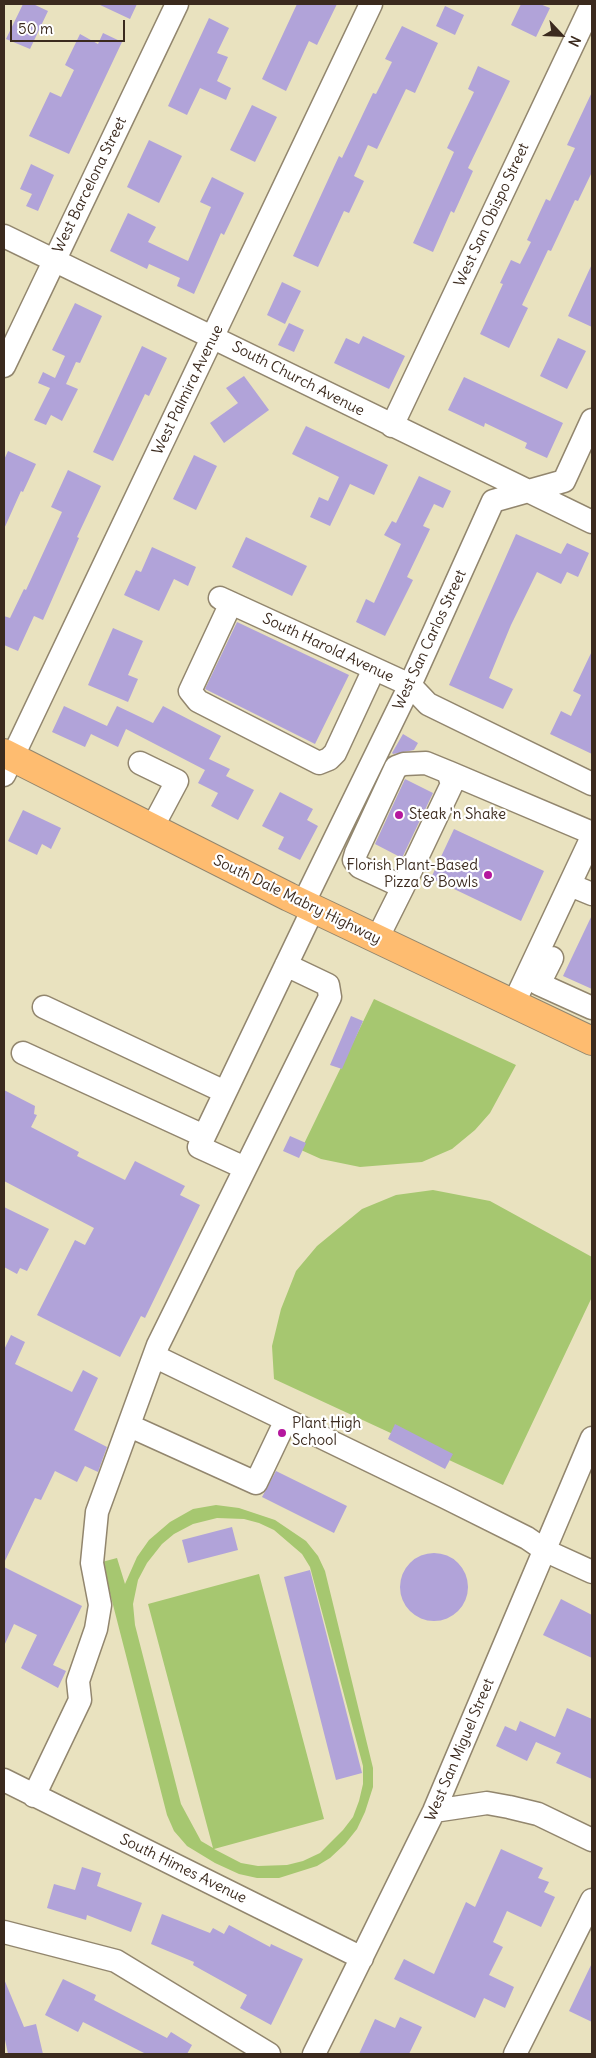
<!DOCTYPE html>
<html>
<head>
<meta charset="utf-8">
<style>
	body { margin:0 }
	#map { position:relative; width:596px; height:2058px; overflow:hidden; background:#e9e2bf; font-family:Delius,sans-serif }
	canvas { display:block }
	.frame { position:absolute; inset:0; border:5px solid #3b2a1e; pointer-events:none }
	.north { position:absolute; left:536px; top:10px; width:50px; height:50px; -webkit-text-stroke:4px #fff; paint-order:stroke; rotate:115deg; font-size:14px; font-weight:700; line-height:20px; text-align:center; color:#3b2a1e }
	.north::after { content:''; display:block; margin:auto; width:18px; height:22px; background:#3b2a1e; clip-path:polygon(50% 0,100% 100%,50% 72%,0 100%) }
	.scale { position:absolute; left:10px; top:20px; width:115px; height:22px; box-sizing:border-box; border:2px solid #3b2a1e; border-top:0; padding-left:6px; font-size:15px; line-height:18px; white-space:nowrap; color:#3b2a1e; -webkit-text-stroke:4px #fff; paint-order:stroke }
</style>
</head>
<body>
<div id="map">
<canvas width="596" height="2058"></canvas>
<div class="frame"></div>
<div class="north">N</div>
<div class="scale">50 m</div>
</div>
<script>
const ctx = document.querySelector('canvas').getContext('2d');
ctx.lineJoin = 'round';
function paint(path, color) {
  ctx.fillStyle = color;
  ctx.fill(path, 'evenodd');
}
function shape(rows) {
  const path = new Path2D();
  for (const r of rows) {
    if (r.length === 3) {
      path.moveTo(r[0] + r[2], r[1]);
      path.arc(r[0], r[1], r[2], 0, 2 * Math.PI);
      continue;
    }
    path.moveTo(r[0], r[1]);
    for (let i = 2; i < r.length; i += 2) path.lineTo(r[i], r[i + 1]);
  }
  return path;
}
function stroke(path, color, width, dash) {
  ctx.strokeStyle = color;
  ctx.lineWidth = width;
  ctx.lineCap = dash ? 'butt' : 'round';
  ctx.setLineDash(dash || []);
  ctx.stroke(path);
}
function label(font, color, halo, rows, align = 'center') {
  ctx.font = font + ' Delius,sans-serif';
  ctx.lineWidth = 4.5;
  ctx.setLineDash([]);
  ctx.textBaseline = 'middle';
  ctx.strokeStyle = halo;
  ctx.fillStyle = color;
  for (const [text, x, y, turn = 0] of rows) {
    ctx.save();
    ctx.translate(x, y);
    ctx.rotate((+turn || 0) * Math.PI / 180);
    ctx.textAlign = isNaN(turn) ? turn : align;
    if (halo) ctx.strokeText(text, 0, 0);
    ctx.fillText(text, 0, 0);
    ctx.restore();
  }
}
const green = shape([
	[374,999,516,1065,490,1113,475,1130,452,1149,422,1162,360,1167,321,1159,301,1150],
	[433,1190,490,1201,592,1257,592,1297,503,1485,274,1379,272,1346,281,1309,296,1271,317,1246,362,1209,396,1195],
	[216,1505,239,1508,275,1520,306,1541,318,1556,325,1571,373,1768,373,1787,365,1812,357,1829,345,1844,330,1858,317,1866,279,1878,257,1878,239,1874,215,1863,187,1846,174,1831,167,1815,102,1562,117,1558,125,1584,137,1557,149,1540,170,1522,193,1509],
	[217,1518,244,1519,259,1523,274,1530,302,1554,310,1567,363,1766,363,1784,359,1801,353,1817,343,1830,320,1853,303,1861,287,1865,258,1866,241,1863,214,1849,324,1819,259,1574,148,1604,213,1848,201,1841,181,1804,135,1625,133,1604,138,1580,147,1563,162,1544,174,1534,193,1524]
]);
const building = shape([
	[23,4,33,4,48,11,30,49,6,39],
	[98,4,137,4,130,19],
	[297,4,337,4,317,45,309,41,286,91,262,79],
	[521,4,540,4,550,8,536,37,511,25],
	[445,6,464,15,455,35,436,26],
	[209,18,229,28,217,53,228,57,217,81,231,88,226,100,200,88,187,115,168,106],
	[402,26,438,43,415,93,406,89,377,149,368,145,354,176,364,181,349,213,344,211,318,267,293,256,339,156,342,158,373,93,376,94,392,62,385,59],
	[103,33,122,42,69,154,29,136,50,92,61,97,74,70,65,65,80,34,98,44],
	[478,66,510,81,468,168,473,171,454,213,451,211,433,252,413,243,454,152,447,148,474,92,468,89],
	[592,92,592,172,578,201,575,200,551,251,548,250,522,305,528,308,509,348,480,334,503,284,500,283,511,260,520,264,531,242,527,240,546,199,550,201,575,148,567,145],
	[252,105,277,117,255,162,230,150],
	[149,140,182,156,159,203,127,187],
	[31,164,54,175,38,211,26,206,32,194,20,189],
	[212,177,244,193,224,235,221,233,194,294,177,286,180,278,149,264,147,269,110,251,128,213,156,227,148,242,188,261,211,207,200,202],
	[592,264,592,327,568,316],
	[282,282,301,291,285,324,267,315],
	[75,303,102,316,80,363,76,362,66,384,78,389,62,421,51,415,46,425,34,420,50,388,38,383,43,372,55,378,65,356,52,350],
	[289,323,304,330,294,352,278,345],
	[363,336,405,356,389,389,334,363,346,338,359,344],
	[558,338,586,351,567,389,540,376],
	[142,346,167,358,149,396,145,394,113,461,93,452],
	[244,376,269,410,224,443,210,423,238,403,226,388],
	[464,377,563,423,547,458,525,448,527,443,485,423,484,427,448,410],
	[306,426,388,465,374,495,350,484,330,526,310,517,319,497,328,501,339,477,292,454],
	[8,451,36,464,23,492,21,491,4,529,4,460],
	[194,455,217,466,196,510,173,499],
	[68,470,101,486,77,537,79,538,43,620,34,616,18,651,4,645,4,616,10,618,24,589,26,590,62,512,51,507],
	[419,476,451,491,443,508,434,504,423,526,430,529,407,577,413,580,385,636,356,622,366,599,374,603,401,544,384,535,392,521,396,523],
	[516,534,561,554,567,543,589,553,578,577,567,572,561,584,537,572,511,625,489,678,513,689,503,709,449,685],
	[246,537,307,566,292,596,232,567],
	[152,547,196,567,188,586,174,579,159,611,124,595,136,570,141,572],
	[237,622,349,675,315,744,205,689],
	[113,628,143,641,128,675,138,679,128,702,88,685],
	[592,651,592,754,550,734,561,711,571,716,581,695,573,691],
	[64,706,107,726,117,706,153,723,163,706,221,736,209,759,230,769,226,776,254,790,238,820,211,806,218,793,198,783,205,770,126,729,118,747,91,734,85,747,52,732],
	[403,734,418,743,414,750,393,754,392,753],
	[405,779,433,793,402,858,375,844],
	[280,792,313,809,307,820,318,826,300,860,278,849,284,837,262,826],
	[23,810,61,828,51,849,42,844,37,855,8,841],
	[454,829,544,871,521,921,431,878],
	[592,915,592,989,563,976],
	[351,1016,363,1021,342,1069,330,1065],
	[4,1090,35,1106,34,1114,37,1115,31,1127,79,1152,77,1156,125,1180,135,1161,185,1186,180,1195,200,1205,145,1318,141,1316,120,1357,37,1315,75,1240,85,1245,94,1228,4,1181],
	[290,1136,306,1143,299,1158,283,1151],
	[4,1207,49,1229,27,1271,20,1268,17,1274,4,1267],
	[11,1335,25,1342,15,1364,72,1392,83,1370,98,1378,74,1430,107,1447,98,1472,85,1466,77,1482,55,1471,41,1500,35,1498,4,1563,4,1350],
	[395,1424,453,1454,445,1469,388,1439],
	[276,1471,347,1506,334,1533,262,1497],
	[232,1527,238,1550,188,1563,182,1540],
	[434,1587,34],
	[4,1567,82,1606,53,1665,66,1671,58,1688,21,1668,37,1635,14,1624,4,1646],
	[310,1570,362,1773,336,1780,284,1577],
	[561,1599,592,1615,592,1658,543,1635],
	[567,1708,592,1719,592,1779,556,1763,561,1753,536,1742,527,1761,496,1746,505,1726,516,1731,520,1721,555,1737],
	[501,1849,543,1868,538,1878,549,1882,544,1892,555,1897,541,1927,507,1911,493,1942,503,1947,489,1975,514,1987,505,2008,484,1998,475,2018,394,1979,404,1959,434,1974,466,1902,475,1907],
	[82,1867,101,1873,97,1886,142,1903,131,1932,87,1915,86,1920,47,1908,54,1884,75,1890],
	[162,1914,210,1933,213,1928,224,1934,229,1925,270,1947,271,1944,303,1959,271,2025,240,2008,247,1995,193,1965,194,1962,151,1944],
	[592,1963,592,2022,569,2011],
	[4,1979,24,2027,36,2024,43,2054,8,2054,4,2035],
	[63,1979,96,1995,94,2000,167,2038,171,2032,192,2045,187,2054,146,2054,83,2022,78,2032,45,2015],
	[400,2017,422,2027,409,2054,359,2054,375,2019,395,2028]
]);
const minor = shape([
	[4,236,592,522],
	[4,366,177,4],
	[392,426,592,4],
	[220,598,410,685,428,704,592,784],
	[231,603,190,691,198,701,319,763,329,759,335,753,374,669],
	[140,763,177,781,152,828],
	[448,772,592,833],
	[4,775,371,4],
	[570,885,592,894],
	[303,904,410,685,493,501,564,481,592,420],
	[377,939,403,887,452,784,448,772,426,763,404,764,396,767,356,853,354,860,360,867,403,887],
	[552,958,539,984,592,1008],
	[513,1005,592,837],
	[44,1007,225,1092],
	[23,1053,204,1136],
	[245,1168,199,1147,313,909],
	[154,1356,445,1497,527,1538,546,1551,592,1572],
	[130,1426,256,1483,286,1420],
	[4,1780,362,1958],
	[34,1796,80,1700,78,1681,96,1629,100,1605,92,1563,97,1512,158,1345,330,997,328,985,286,965],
	[434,1811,487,1803,509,1807,538,1814,592,1840],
	[4,1932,116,1961,269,2054],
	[314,2054,434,1811,592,1438],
	[515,2054,592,1900]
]);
const major = shape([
	[4,753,289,897,592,1041]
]);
const markers = [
	[399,815,5,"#b5179e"],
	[488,875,5,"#b5179e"],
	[282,1433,5,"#b5179e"]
];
const streetNames = [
	["West Barcelona Street",90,185,-64],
	["West San Obispo Street",492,215,-65],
	["South Church Avenue",298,379,27],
	["West Palmira Avenue",188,390,-64],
	["West San Carlos Street",430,640,-65],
	["South Harold Avenue",328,648,25],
	["South Dale Mabry Highway",297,900,26],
	["West San Miguel Street",460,1750,-67],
	["South Himes Avenue",183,1869,26]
];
const poiNames = [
	["Steak 'n Shake",409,815],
	["Florish Plant-Based",478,866,"right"],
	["Pizza & Bowls",478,883,"right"],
	["Plant High",292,1424],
	["School",292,1441]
];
paint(green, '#a6c770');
paint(building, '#b1a3d9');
stroke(minor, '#92866e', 25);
stroke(major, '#92866e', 30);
stroke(minor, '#fff', 22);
stroke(major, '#febc70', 28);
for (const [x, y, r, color] of markers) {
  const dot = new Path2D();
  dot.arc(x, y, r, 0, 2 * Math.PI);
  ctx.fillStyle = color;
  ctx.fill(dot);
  stroke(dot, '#fff', 2);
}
label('15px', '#3b2a1e', '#fff', streetNames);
label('15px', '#3b2a1e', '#fff', poiNames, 'left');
</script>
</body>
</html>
